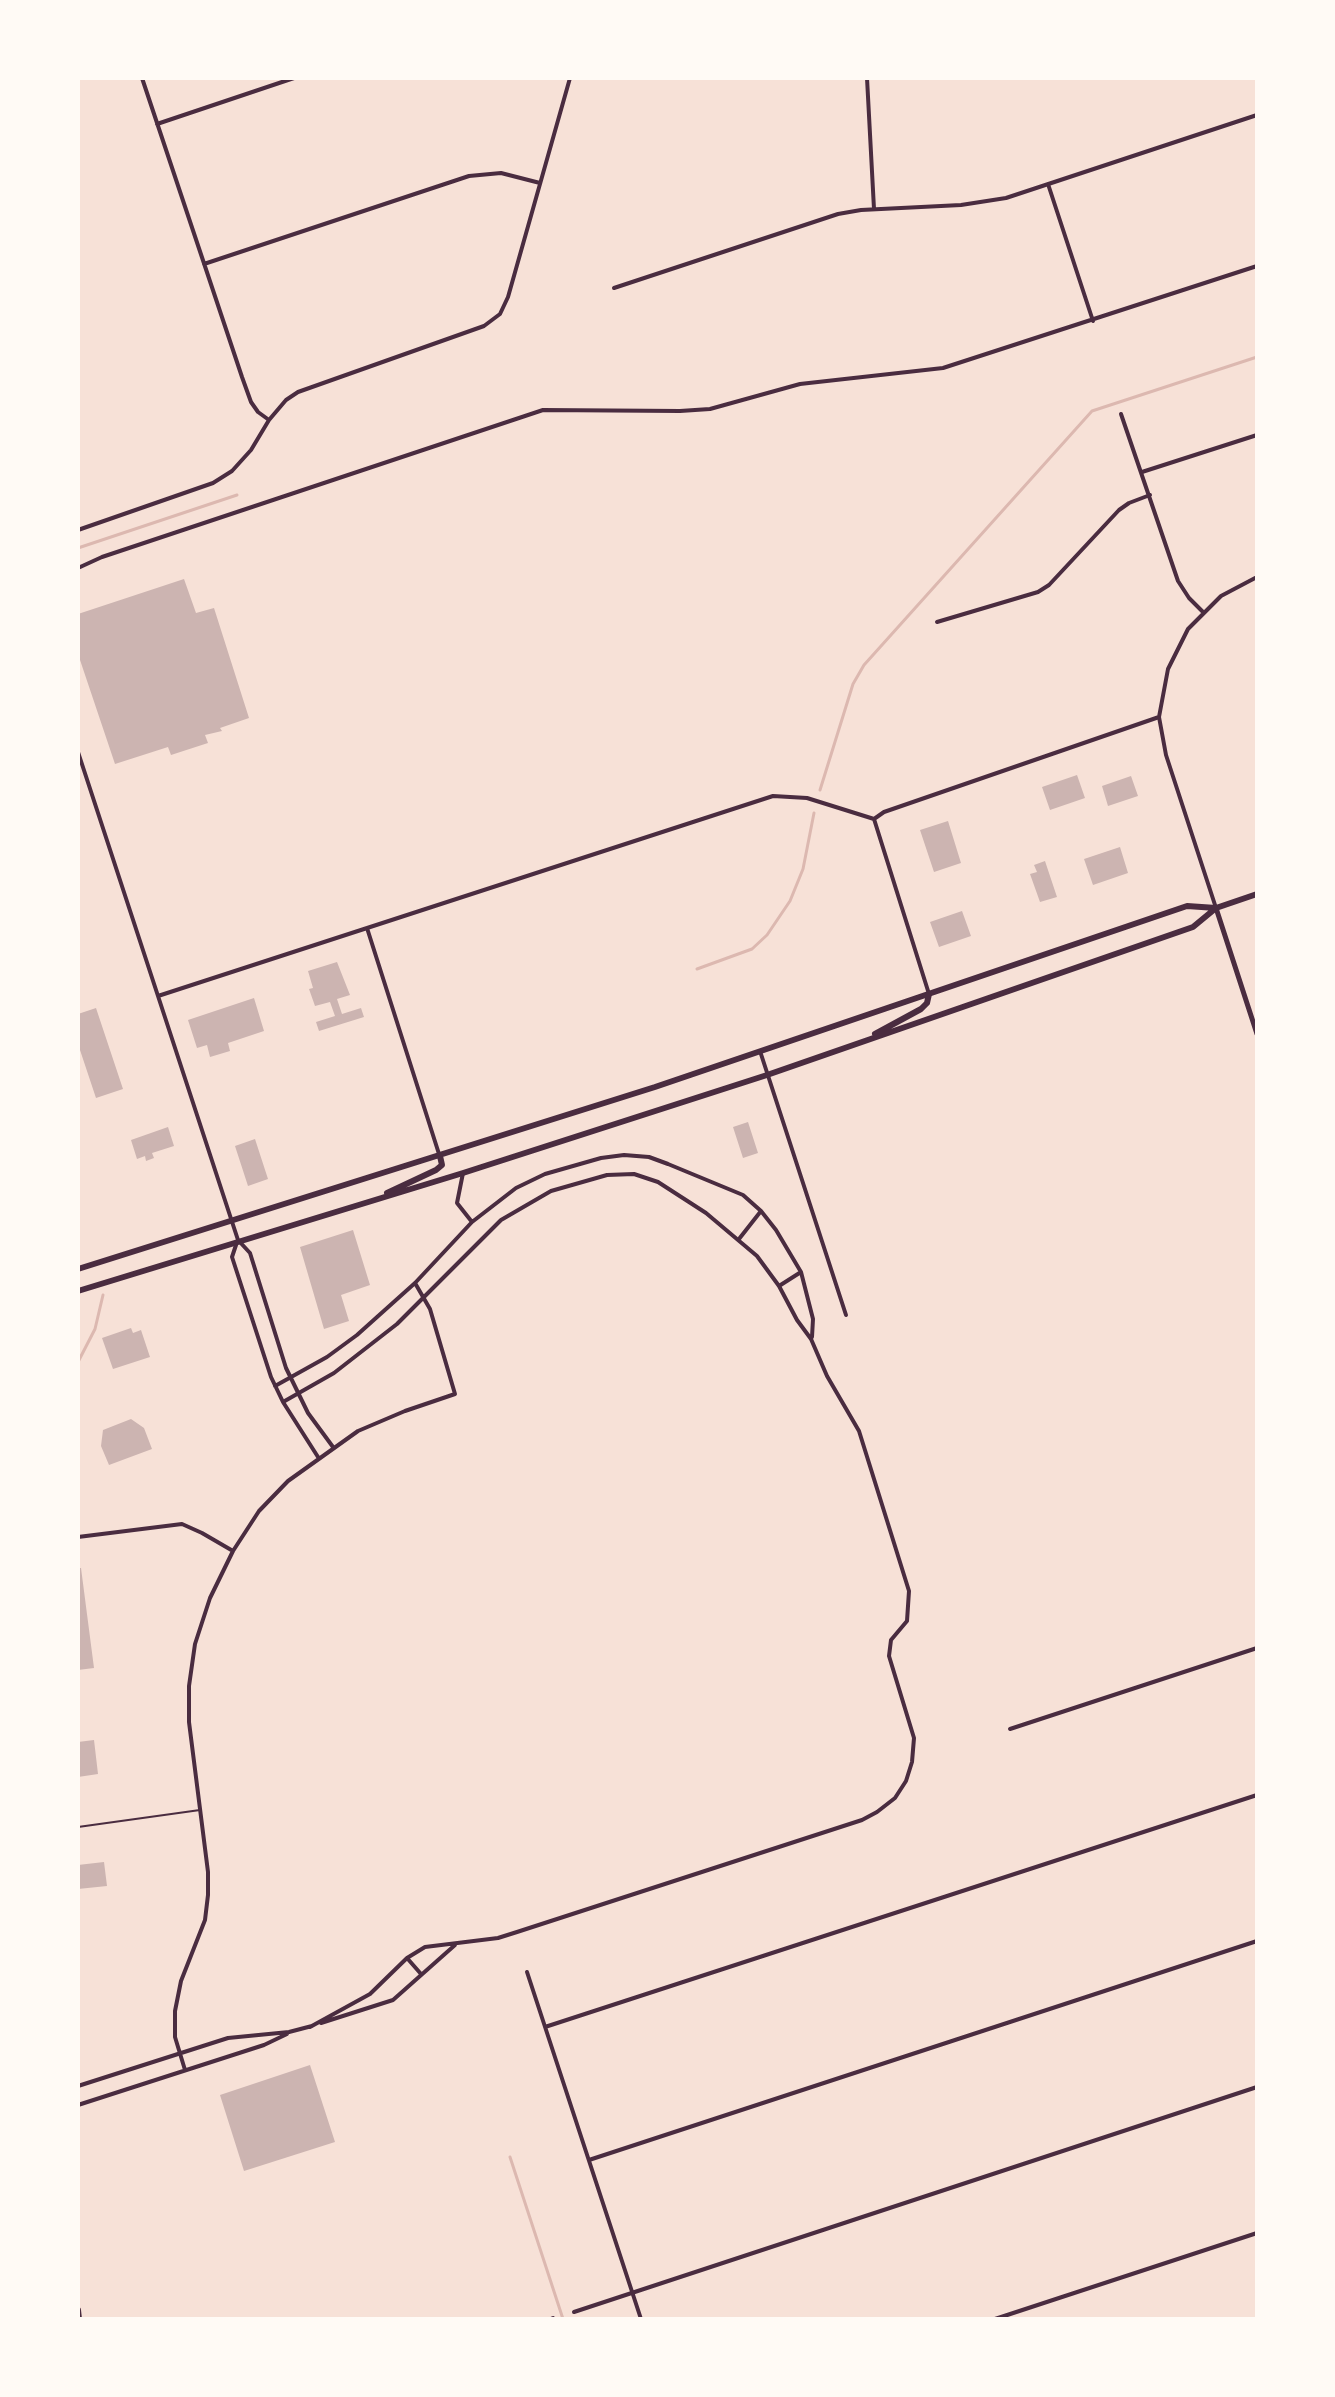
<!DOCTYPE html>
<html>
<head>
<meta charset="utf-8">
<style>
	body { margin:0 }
	#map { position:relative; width:1335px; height:2397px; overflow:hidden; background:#f7e1d7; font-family:Montserrat,sans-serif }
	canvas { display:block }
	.frame { position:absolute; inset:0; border:80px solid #fffaf5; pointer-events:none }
</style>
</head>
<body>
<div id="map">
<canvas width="1335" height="2397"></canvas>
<div class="frame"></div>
</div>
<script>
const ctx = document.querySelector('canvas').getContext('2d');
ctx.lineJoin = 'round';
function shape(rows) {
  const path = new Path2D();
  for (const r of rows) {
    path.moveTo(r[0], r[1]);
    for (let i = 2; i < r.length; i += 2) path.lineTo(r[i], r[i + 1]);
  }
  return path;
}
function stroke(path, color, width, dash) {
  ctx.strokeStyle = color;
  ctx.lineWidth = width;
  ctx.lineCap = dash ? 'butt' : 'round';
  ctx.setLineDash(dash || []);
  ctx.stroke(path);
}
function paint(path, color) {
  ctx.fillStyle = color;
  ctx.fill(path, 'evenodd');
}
const stream = shape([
	[78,548,237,495],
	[820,790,853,684,864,665,1092,411,1257,357],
	[697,969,752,949,767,935,790,901,803,869,814,813],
	[78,1362,95,1329,103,1295],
	[510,2157,563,2319]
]);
const building = shape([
	[184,579,196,613,214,608,249,718,220,728,222,731,205,735,208,743,171,755,168,747,115,764,78,654,78,614],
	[1077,775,1085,798,1050,810,1042,787],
	[1131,776,1138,796,1108,806,1102,786],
	[948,821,961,863,934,872,920,830],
	[1120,847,1128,873,1093,885,1084,859],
	[1045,861,1057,897,1040,902,1030,874,1037,872,1034,865],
	[962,911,971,936,939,947,930,922],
	[337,962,350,995,337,999,342,1014,361,1008,364,1017,319,1031,316,1022,335,1016,330,1002,315,1006,309,989,313,988,308,971],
	[254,998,264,1031,228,1043,230,1051,210,1057,207,1045,197,1048,188,1020],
	[96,1008,123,1089,96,1098,78,1044,78,1014],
	[748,1122,758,1153,743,1158,733,1127],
	[168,1127,174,1146,152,1153,154,1158,146,1161,145,1156,137,1159,131,1140],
	[255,1139,268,1179,248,1186,235,1146],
	[353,1230,370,1285,341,1295,349,1321,324,1329,300,1247],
	[131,1328,133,1333,141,1330,150,1357,113,1369,102,1338],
	[131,1419,144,1428,152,1449,109,1465,101,1446,103,1430],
	[78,1568,81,1568,94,1668,78,1670],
	[94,1740,98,1774,78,1777,78,1742],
	[104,1862,107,1886,78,1889,78,1865],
	[310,2065,335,2142,244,2171,220,2095]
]);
const service = shape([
	[78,1827,200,1810]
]);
const minor = shape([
	[142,78,242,377,251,402,258,412,269,420],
	[867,78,874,209],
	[157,124,294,78],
	[1048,184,1093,321],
	[204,264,469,176,501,173,540,183],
	[614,288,838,214,861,210,961,205,1006,198,1257,115],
	[1121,414,1178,581,1189,598,1203,612],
	[1142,472,1257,435],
	[78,530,213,483,232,471,251,450,269,420,286,400,298,392,484,326,500,314,508,297,570,78],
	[78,568,102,557,543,410,680,411,710,409,800,384,943,368,1257,266],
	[937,622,1038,592,1049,585,1119,510,1129,503,1150,495],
	[78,752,238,1240,250,1253,286,1368,308,1413,333,1447],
	[874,819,884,812,1159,717],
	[874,819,929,994],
	[1216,908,1166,755,1159,717,1168,669,1188,629,1221,596,1257,577],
	[367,928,439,1154],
	[158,996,773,796,807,798,874,819],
	[760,1051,846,1315],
	[463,1173,457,1203,472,1222],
	[739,1239,761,1211],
	[237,1242,232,1257,271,1377,283,1402,318,1457],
	[779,1286,801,1272],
	[275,1386,327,1357,357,1335,415,1283,472,1222,516,1188,545,1174,601,1158,624,1155,649,1157,668,1164,743,1195,761,1211,776,1230,801,1272,813,1319,812,1337],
	[283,1402,334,1373,397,1324,501,1220,551,1191,607,1175,634,1174,658,1182,706,1213,757,1256,779,1286,797,1320,811,1339,827,1376,859,1431,909,1591,907,1621,891,1640,889,1656,914,1738,912,1762,906,1781,895,1798,877,1812,862,1820,517,1932,498,1938,425,1947,407,1958,370,1994,310,2027],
	[78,1537,182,1524,202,1533,233,1551],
	[1010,1729,1257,1648],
	[407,1958,421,1974],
	[527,1972,641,2319],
	[321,2023,393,2000,455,1945],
	[545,2027,1257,1795],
	[185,2070,175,2037,175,2011,181,1981,205,1920,208,1895,208,1872,189,1722,189,1686,195,1644,210,1598,233,1551,259,1511,288,1481,358,1431,405,1411,455,1394,430,1309,415,1283],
	[78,2086,228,2038,289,2032,312,2026],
	[78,2105,264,2045,287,2034],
	[589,2160,1257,1941],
	[574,2312,1257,2087],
	[551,2319,553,2318],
	[995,2319,1257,2233]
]);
const tertiary = shape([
	[1216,908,1257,1034]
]);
const secondary = shape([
	[875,1034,921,1009,927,1003,929,994],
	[387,1193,436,1170,442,1165,440,1156],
	[78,1269,655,1087,1187,906,1216,908],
	[78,1291,463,1173,767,1075,1193,927,1216,908,1257,894],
	[78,2310,79,2319]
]);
stroke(stream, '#dcb8b0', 3);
paint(building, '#ccb4b1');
stroke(service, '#4a2c40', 2);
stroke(minor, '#4a2c40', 4);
stroke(tertiary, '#4a2c40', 5);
stroke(secondary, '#4a2c40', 6);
</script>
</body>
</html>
